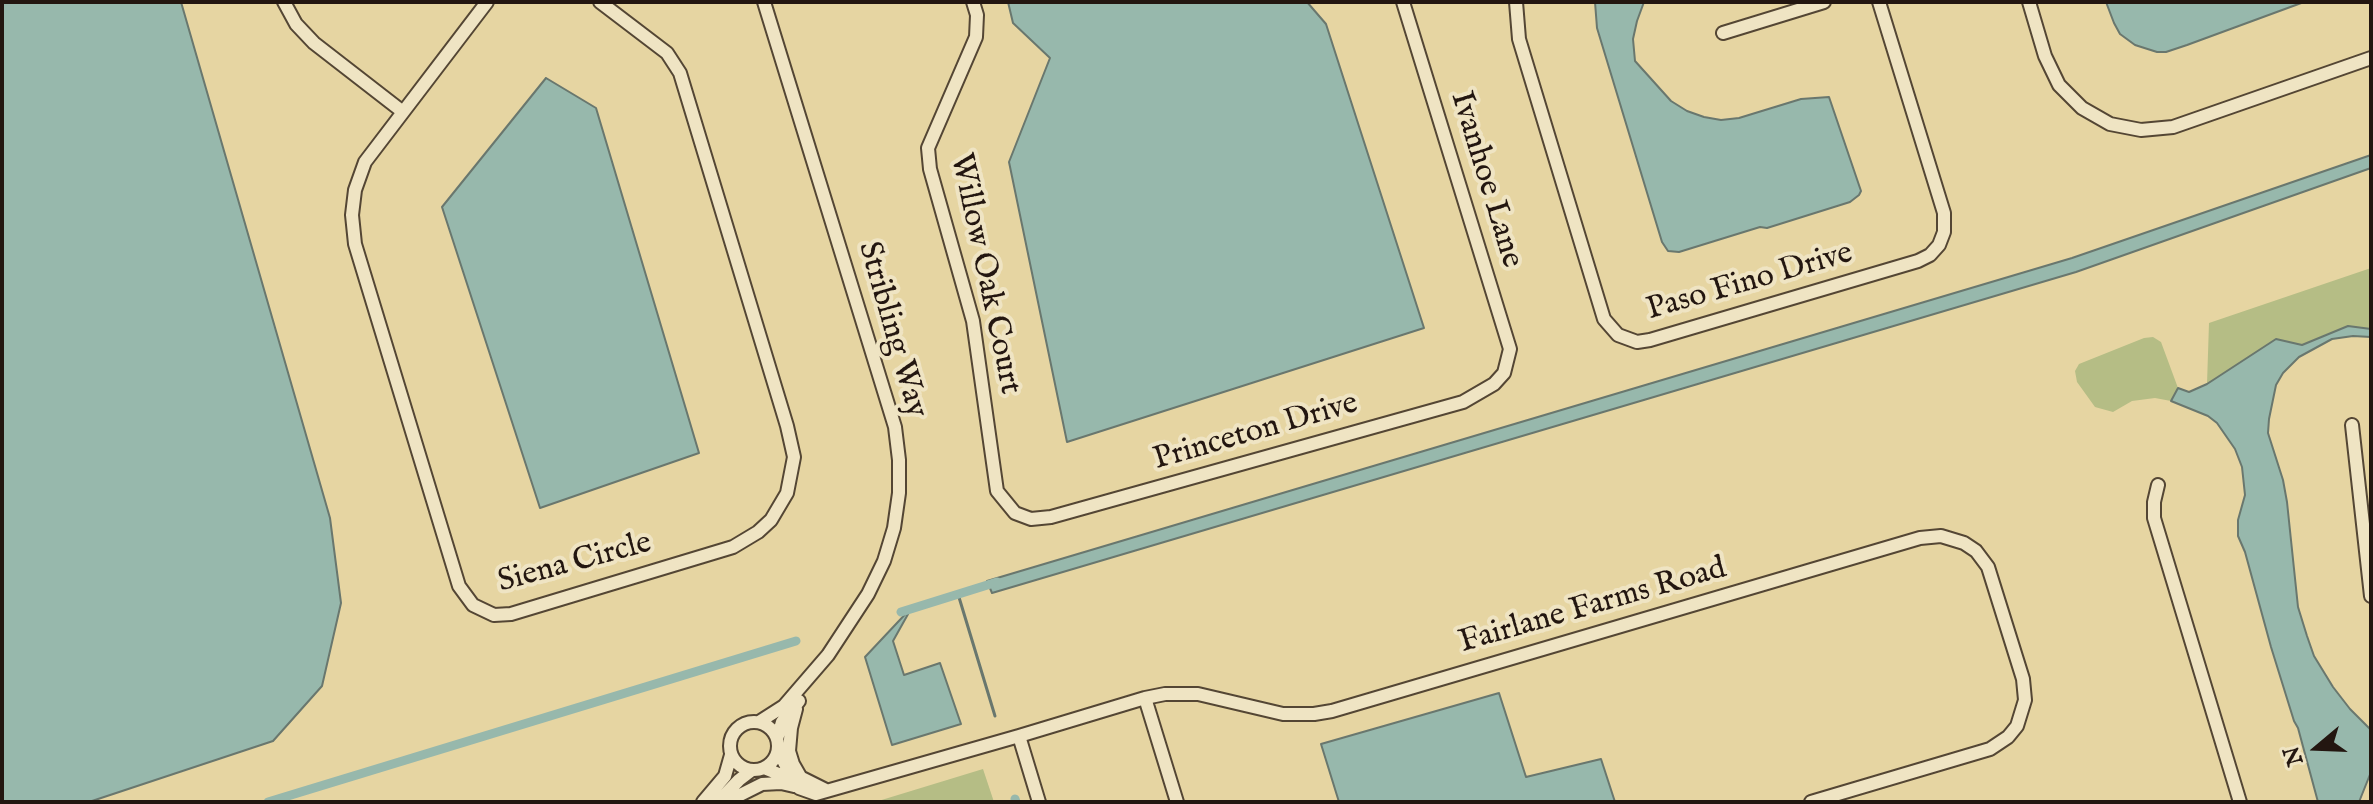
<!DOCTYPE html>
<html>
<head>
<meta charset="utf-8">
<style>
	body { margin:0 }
	#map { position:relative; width:2373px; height:804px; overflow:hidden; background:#e6d5a2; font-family:"IM FELL English",serif }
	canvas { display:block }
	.frame { position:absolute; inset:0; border:4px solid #231610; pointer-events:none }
	.north { position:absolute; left:2277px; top:708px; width:80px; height:80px; -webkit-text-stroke:6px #efe4c3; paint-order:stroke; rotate:251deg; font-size:22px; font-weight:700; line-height:32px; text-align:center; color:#231610 }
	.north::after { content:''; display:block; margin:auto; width:28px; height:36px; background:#231610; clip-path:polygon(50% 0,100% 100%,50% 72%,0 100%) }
</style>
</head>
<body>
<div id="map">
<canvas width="2373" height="804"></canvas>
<div class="frame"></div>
<div class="north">N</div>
</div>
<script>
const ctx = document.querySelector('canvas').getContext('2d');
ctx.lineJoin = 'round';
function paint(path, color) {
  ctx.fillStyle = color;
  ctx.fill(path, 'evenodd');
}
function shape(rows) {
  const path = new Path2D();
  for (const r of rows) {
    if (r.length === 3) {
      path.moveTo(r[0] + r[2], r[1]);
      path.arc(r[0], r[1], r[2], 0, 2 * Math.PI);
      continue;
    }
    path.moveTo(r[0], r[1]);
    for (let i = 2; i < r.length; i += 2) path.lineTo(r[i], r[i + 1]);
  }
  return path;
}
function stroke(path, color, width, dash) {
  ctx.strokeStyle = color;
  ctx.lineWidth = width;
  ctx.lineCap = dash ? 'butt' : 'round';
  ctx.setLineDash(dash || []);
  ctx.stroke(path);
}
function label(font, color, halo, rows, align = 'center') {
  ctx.font = font + ' "IM FELL English",serif';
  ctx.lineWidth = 8;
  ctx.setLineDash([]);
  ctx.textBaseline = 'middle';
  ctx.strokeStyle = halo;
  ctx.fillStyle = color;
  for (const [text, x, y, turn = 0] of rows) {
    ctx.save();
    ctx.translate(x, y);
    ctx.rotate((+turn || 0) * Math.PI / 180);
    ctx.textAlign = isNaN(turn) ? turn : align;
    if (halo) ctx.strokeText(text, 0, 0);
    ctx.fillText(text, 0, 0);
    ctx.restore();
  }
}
const green = shape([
	[2371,268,2371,329,2348,326,2302,345,2276,339,2207,384,2209,323],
	[2153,337,2161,342,2178,388,2171,401,2155,398,2132,401,2113,412,2095,407,2077,382,2075,371,2079,364,2144,338],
	[983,769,994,802,875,802]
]);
const water = shape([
	[2,2,181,2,330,518,341,603,322,686,273,741,89,802,2,802,2,2],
	[1008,2,1307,2,1326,24,1424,328,1067,442,1009,162,1050,58,1013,23,1008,2],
	[1595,2,1644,2,1637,21,1633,39,1635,61,1671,101,1687,111,1704,117,1721,120,1739,118,1801,99,1829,97,1861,191,1859,195,1850,202,1767,228,1760,227,1679,252,1668,251,1662,242,1597,28,1595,2],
	[2106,2,2304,2,2187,45,2166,52,2157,52,2135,45,2120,34,2114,23,2106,2],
	[546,78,596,108,699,453,540,508,442,207,546,78],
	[2371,155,2371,168,2076,272,992,593,987,581,2072,258,2371,155],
	[2348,326,2371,329,2371,337,2353,336,2332,339,2299,357,2283,373,2276,385,2269,419,2268,433,2283,480,2287,502,2298,607,2307,636,2314,656,2333,687,2350,709,2371,730,2371,772,2359,802,2318,802,2298,728,2294,721,2271,647,2245,552,2238,536,2238,520,2245,495,2242,467,2235,449,2217,423,2208,416,2171,401,2178,388,2189,392,2207,384,2276,339,2302,345,2348,326],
	[912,607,893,641,904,675,940,663,961,724,892,745,865,657,912,607],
	[1499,693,1526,777,1601,759,1615,802,1339,802,1321,744,1499,693]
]);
const stream = shape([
	[958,594,995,716]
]);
const canal = shape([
	[901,612,997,582],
	[1015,799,1016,802],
	[268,802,796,641]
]);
const minor = shape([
	[284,2,296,24,314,43,403,112],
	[487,2,365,162,355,190,352,215,355,244,459,586,473,605,494,615,511,614,733,547,758,532,771,520,787,493,794,457,787,426,680,73,667,53,600,2],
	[973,2,977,15,976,37,928,148,930,169,973,321,997,491,1015,513,1031,519,1051,517,1463,402,1494,384,1504,373,1510,349,1403,2],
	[1516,2,1519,39,1604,319,1618,335,1637,342,1650,340,1918,261,1930,255,1939,245,1944,232,1944,213,1879,2],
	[2029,2,2045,56,2059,85,2082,108,2110,124,2141,130,2173,127,2371,58],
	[1723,33,1824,2],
	[2352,425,2371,596],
	[2158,485,2154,502,2154,518,2240,802],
	[1145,698,1177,802],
	[796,709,791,728,789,751,793,764,801,778],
	[754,746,24],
	[759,722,784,706,828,655,868,594,884,561,894,528,899,493,899,460,895,427,764,2],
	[1019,736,1039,802],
	[777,739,782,722,799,701],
	[778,751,787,768,796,775,826,790],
	[764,768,786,777,799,788,816,794,1019,736,1145,698,1165,694,1198,694,1283,714,1314,714,1332,711,1920,538,1941,536,1964,543,1976,551,1988,567,2023,679,2025,700,2017,726,2008,737,1990,749,1811,802],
	[703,802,725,776,731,755],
	[718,802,739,780,752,770],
	[726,802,762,784,781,783,794,786]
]);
const streetNames = [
	["Ivanhoe Lane",1485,180,73],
	["Willow Oak Court",984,274,78],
	["Paso Fino Drive",1750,283,-16],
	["Stribling Way",891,330,74],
	["Princeton Drive",1256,433,-16],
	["Siena Circle",575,564,-15],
	["Fairlane Farms Road",1593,607,-16]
];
paint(green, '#b5bd85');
paint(water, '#97b8ac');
stroke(water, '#69776e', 2);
stroke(stream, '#69776e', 3);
stroke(canal, '#97b8ac', 9);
stroke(minor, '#544634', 16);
stroke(minor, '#efe4c3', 12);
label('32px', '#231610', '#efe4c3', streetNames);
</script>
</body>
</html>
